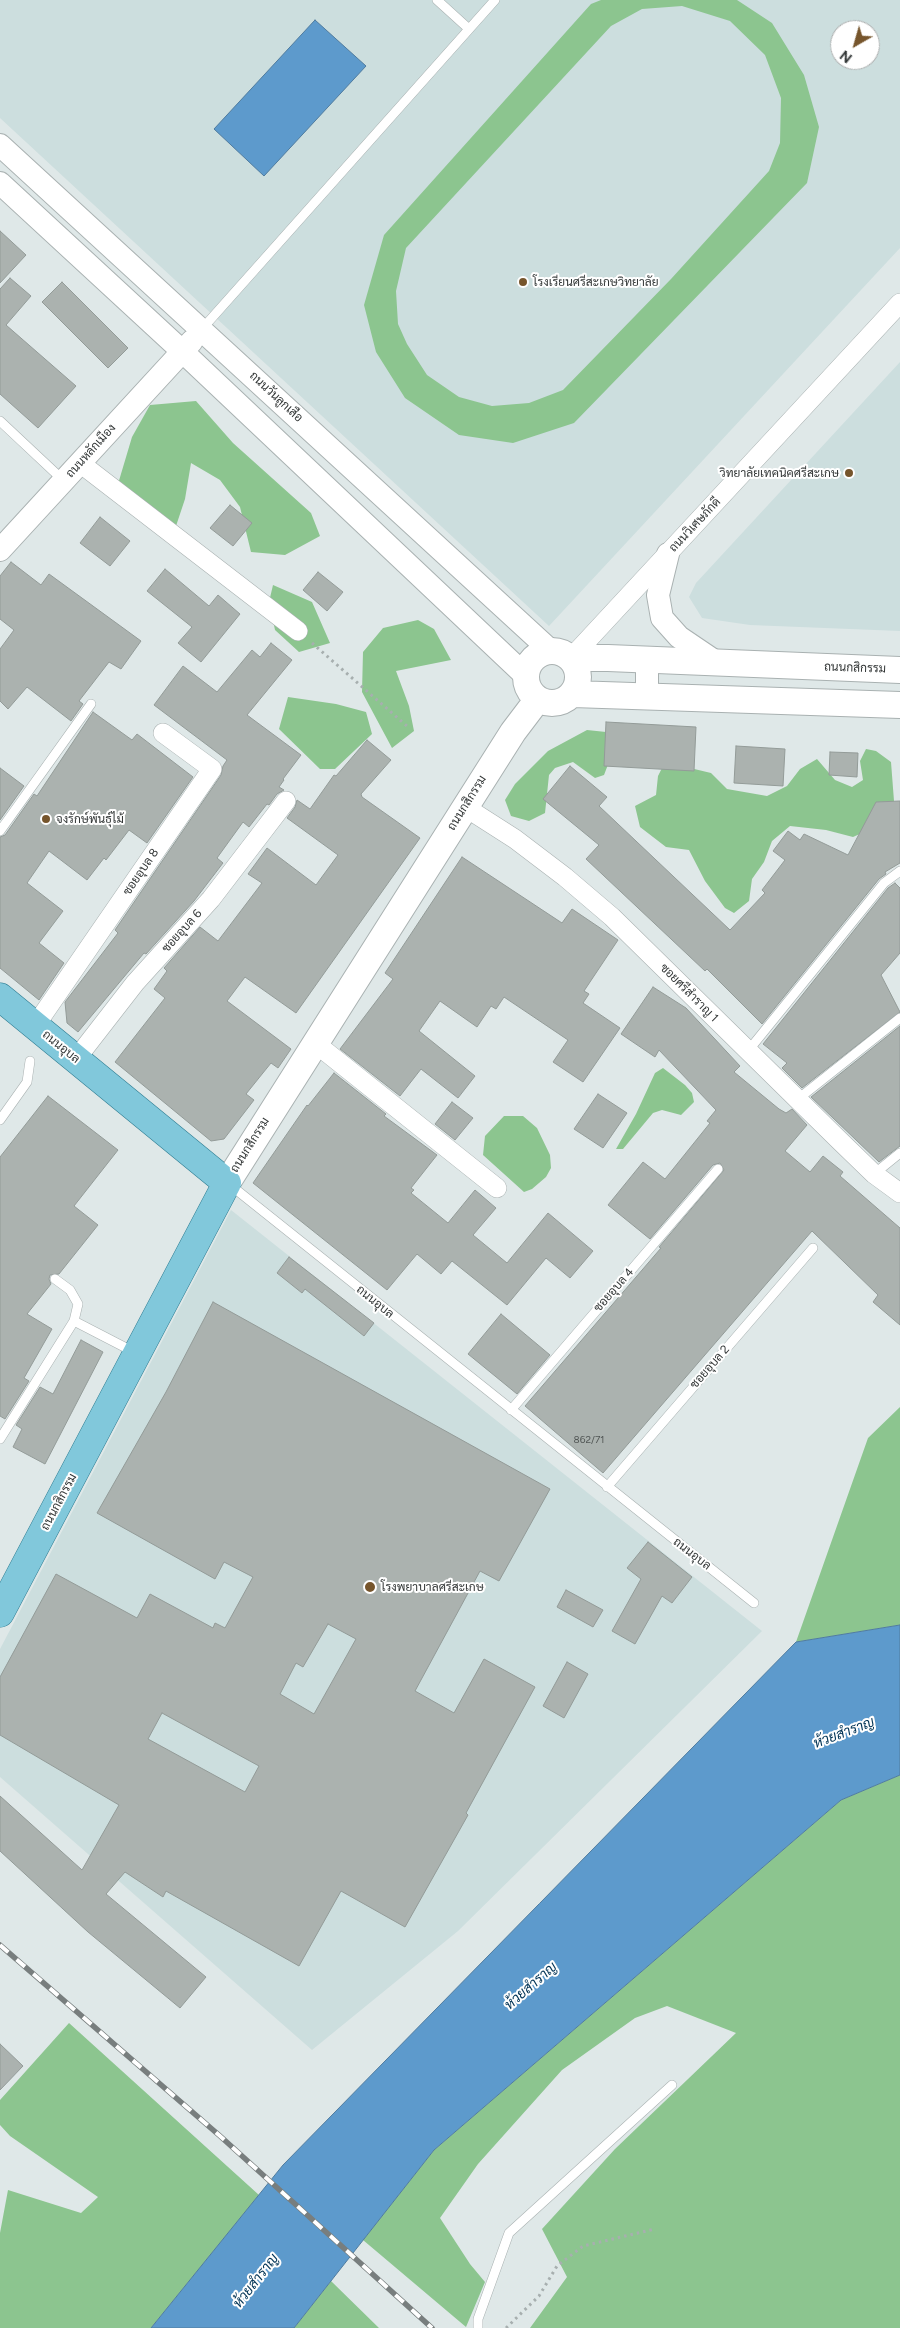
<!DOCTYPE html>
<html>
<head>
<meta charset="utf-8">
<style>
	body { margin:0 }
	#map { position:relative; width:900px; height:2328px; overflow:hidden; background:#dfe8e8; font-family:Figtree,sans-serif }
	canvas { display:block }
	.north { position:absolute; left:830px; top:20px; width:50px; height:50px; box-sizing:border-box; background:#fff; border:1px solid #adafaf; border-radius:50%; rotate:218deg; font-size:14px; font-weight:700; line-height:20px; text-align:center; color:#333737 }
	.north::after { content:''; display:block; margin:auto; width:18px; height:22px; background:#76552c; clip-path:polygon(50% 0,100% 100%,50% 72%,0 100%) }
</style>
</head>
<body>
<div id="map">
<canvas width="900" height="2328"></canvas>
<div class="north">N</div>
</div>
<script>
const ctx = document.querySelector('canvas').getContext('2d');
ctx.lineJoin = 'round';
function paint(path, color) {
  ctx.fillStyle = color;
  ctx.fill(path, 'evenodd');
}
function shape(rows) {
  const path = new Path2D();
  for (const r of rows) {
    if (r.length === 3) {
      path.moveTo(r[0] + r[2], r[1]);
      path.arc(r[0], r[1], r[2], 0, 2 * Math.PI);
      continue;
    }
    path.moveTo(r[0], r[1]);
    for (let i = 2; i < r.length; i += 2) path.lineTo(r[i], r[i + 1]);
  }
  return path;
}
function stroke(path, color, width, dash) {
  ctx.strokeStyle = color;
  ctx.lineWidth = width;
  ctx.lineCap = dash ? 'butt' : 'round';
  ctx.setLineDash(dash || []);
  ctx.stroke(path);
}
function label(font, color, halo, rows, align = 'center') {
  ctx.font = font + ' Figtree,Sarabun,sans-serif';
  ctx.lineWidth = 4;
  ctx.setLineDash([]);
  ctx.textBaseline = 'middle';
  ctx.strokeStyle = halo;
  ctx.fillStyle = color;
  for (const [text, x, y, turn = 0] of rows) {
    ctx.save();
    ctx.translate(x, y);
    ctx.rotate((+turn || 0) * Math.PI / 180);
    ctx.textAlign = isNaN(turn) ? turn : align;
    if (halo) ctx.strokeText(text, 0, 0);
    ctx.fillText(text, 0, 0);
    ctx.restore();
  }
}
const built = shape([
	[0,0,900,0,900,248,549,626,0,118],
	[840,30,870,30,870,60,840,60],
	[900,362,900,631,750,625,702,618,689,597,696,583],
	[231,1210,762,1631,458,1931,312,2050,0,1777,0,1649]
]);
const green = shape([
	[601,0,737,0,772,23,804,75,819,127,807,183,574,423,513,443,459,435,405,398,376,352,364,305,384,235,591,4],
	[682,6,730,21,765,55,781,98,780,143,769,171,671,279,563,390,529,403,492,406,459,397,427,375,407,344,398,324,396,291,406,248,611,26,642,9],
	[196,401,233,443,311,513,320,536,285,555,251,552,240,507,220,480,191,463,185,499,174,532,118,484,132,437,150,405],
	[273,585,312,602,330,643,299,652,275,630,269,602],
	[418,620,434,629,451,660,396,671,409,706,414,731,392,748,362,692,363,652,383,628],
	[288,697,336,704,366,712,372,734,335,769,320,769,279,729],
	[587,730,606,732,614,749,604,775,595,778,573,762,555,768,549,775,545,813,529,821,511,816,505,800,515,784,548,751],
	[866,749,876,751,891,762,894,801,871,829,853,837,826,830,790,826,772,841,764,862,752,879,749,901,734,913,725,908,705,881,689,850,666,847,640,827,635,806,656,795,658,776,665,762,711,773,727,789,767,796,787,786,800,769,817,759,835,780,852,787,863,780,860,761],
	[663,1068,685,1085,692,1093,694,1102,681,1115,662,1110,653,1113,623,1149,616,1149,636,1114,655,1073],
	[504,1116,523,1116,537,1128,550,1155,551,1168,546,1177,532,1189,524,1192,483,1155,485,1136],
	[900,1407,900,1625,796,1642,868,1438],
	[900,1775,900,2328,530,2328,567,2277,542,2229,615,2149,736,2033,667,2006,635,2018,562,2070,478,2164,440,2218,470,2264,485,2282,466,2327,363,2240,434,2150,841,1800],
	[69,2023,259,2195,151,2328,0,2328,0,2233,8,2190,81,2213,98,2197,10,2136,0,2125,0,2100],
	[331,2281,379,2328,294,2328]
]);
const water = shape([
	[315,20,366,66,264,176,214,129,315,20],
	[900,1625,900,1775,841,1800,434,2150,294,2328,151,2328,283,2165,796,1642,900,1625]
]);
const building = shape([
	[0,231,26,255,0,283,0,231],
	[10,278,31,296,6,325,76,386,38,428,0,394,0,289,10,278],
	[62,282,128,348,108,368,42,302,62,282],
	[230,505,252,523,233,546,210,528,230,505],
	[100,517,130,541,110,566,80,543,100,517],
	[11,562,41,585,49,574,141,641,121,669,109,662,79,701,83,704,71,721,27,687,8,709,0,701,0,649,14,630,0,619,0,576,11,562],
	[165,569,209,606,218,595,240,614,201,662,178,643,192,627,147,591,165,569],
	[318,572,343,592,327,611,303,590,318,572],
	[271,643,292,660,247,715,301,755,283,779,284,780,279,787,284,790,277,794,269,805,267,804,249,827,243,822,217,858,223,863,194,901,146,954,144,953,78,1032,67,1023,65,1002,118,933,115,930,221,775,223,766,227,760,154,705,183,666,217,692,252,650,260,657,271,643],
	[93,712,132,740,137,734,193,777,147,843,129,830,106,860,104,858,87,880,49,851,27,883,63,911,39,943,64,963,39,1000,0,968,0,837,5,835,34,794,37,796,93,712],
	[606,722,696,727,694,771,604,766,606,722],
	[367,740,391,760,361,794,362,797,420,838,296,1013,245,977,227,1001,291,1049,278,1068,271,1063,246,1094,254,1100,224,1139,211,1141,115,1062,165,998,154,989,167,971,164,968,200,927,218,941,262,883,248,874,267,848,316,885,338,855,287,818,295,807,297,800,310,809,334,775,336,776,367,740],
	[736,746,785,749,783,786,734,783,736,746],
	[830,752,858,753,857,777,829,775,830,752],
	[570,766,607,797,599,806,730,930,765,893,762,890,785,860,773,851,788,831,800,840,804,834,848,855,876,802,900,801,900,863,885,872,886,874,879,879,762,1024,707,969,705,971,586,859,599,845,543,799,570,766],
	[0,768,24,786,0,820,0,768],
	[462,857,562,923,572,909,618,940,584,991,589,994,583,1003,620,1028,583,1082,553,1062,568,1040,504,997,496,1009,491,1006,477,1027,440,1001,419,1031,475,1076,458,1098,421,1069,400,1096,340,1049,393,979,385,973,462,857],
	[895,883,900,888,900,953,881,975,900,1012,802,1088,782,1068,787,1063,763,1044,888,888,895,883],
	[653,987,686,1008,740,1066,734,1072,779,1109,786,1113,792,1109,807,1125,785,1151,810,1172,823,1156,843,1172,840,1176,900,1228,900,1325,873,1302,878,1295,812,1231,603,1473,525,1406,661,1248,659,1247,724,1170,720,1163,713,1165,650,1239,608,1205,643,1162,665,1179,710,1123,707,1121,716,1110,659,1050,655,1057,621,1034,653,987],
	[900,1026,900,1146,879,1162,811,1097,900,1026],
	[334,1073,386,1114,384,1116,437,1155,411,1188,414,1190,411,1193,448,1223,475,1190,496,1208,473,1235,507,1263,548,1213,593,1251,570,1278,546,1258,507,1305,452,1261,441,1274,417,1254,387,1290,253,1183,307,1105,308,1106,334,1073],
	[598,1094,627,1113,603,1148,574,1129,598,1094],
	[48,1096,118,1150,74,1206,98,1225,59,1274,50,1275,49,1279,51,1284,27,1314,52,1329,24,1378,29,1381,5,1419,0,1416,0,1157,48,1096],
	[452,1102,473,1118,455,1140,435,1124,452,1102],
	[289,1257,374,1323,364,1336,305,1289,302,1293,277,1273,289,1257],
	[213,1302,550,1489,499,1581,480,1571,415,1691,454,1713,484,1659,535,1687,466,1813,468,1815,405,1927,341,1891,299,1966,166,1891,163,1897,125,1872,106,1894,206,1977,180,2008,88,1932,0,1851,0,1796,82,1870,119,1805,0,1735,0,1677,56,1574,137,1618,150,1594,213,1628,215,1623,225,1628,253,1577,224,1562,215,1579,97,1513,166,1392,213,1302],
	[328,1624,356,1639,314,1714,280,1694,296,1663,303,1667,328,1624],
	[162,1713,259,1766,245,1792,148,1739,162,1713],
	[501,1314,550,1355,517,1394,468,1354,501,1314],
	[81,1340,103,1352,45,1464,13,1447,22,1429,16,1425,40,1387,53,1394,81,1340],
	[648,1542,692,1577,672,1603,662,1596,635,1644,612,1631,641,1579,627,1568,648,1542],
	[566,1590,603,1610,593,1627,557,1607,566,1590],
	[567,1662,588,1674,564,1718,543,1706,567,1662],
	[0,2044,23,2066,0,2090,0,2044]
]);
const path = shape([
	[312,643,408,727],
	[506,2328,539,2296,557,2266,583,2246,655,2229]
]);
const service = shape([
	[437,0,469,29],
	[202,329,495,0],
	[0,421,64,481],
	[0,831,91,704],
	[748,1051,884,883,900,871],
	[798,1099,900,1018],
	[0,1120,27,1082,30,1061],
	[874,1174,900,1153],
	[229,1184,754,1603],
	[74,1321,134,1352],
	[511,1410,718,1169],
	[0,1439,74,1321,78,1304,70,1290,55,1279],
	[607,1487,813,1248],
	[478,2328,478,2319,509,2233,672,2085]
]);
const minor = shape([
	[80,463,298,631],
	[571,658,900,303],
	[465,807,515,839,565,877,612,917,841,1142,874,1174,900,1193],
	[35,1026,212,769,163,733],
	[315,1043,497,1188],
	[76,1059,135,983,211,899,286,801]
]);
const tertiary = shape([
	[0,145,551,651],
	[0,183,182,351,526,676],
	[0,550,192,341],
	[668,554,658,595,662,618,679,637,716,662],
	[647,695,647,659]
]);
const secondary = shape([
	[552,677,26],
	[571,658,608,658,900,670],
	[573,694,900,705],
	[227,1183,513,732,538,699]
]);
const primary = shape([
	[0,997,227,1183,0,1613]
]);
const rail = shape([
	[0,1945,220,2136,432,2328]
]);
const markers = [
	[523,282,5,"#76552c"],
	[849,473,5,"#76552c"],
	[46,819,5,"#76552c"],
	[370,1587,6,"#76552c"]
];
const numberNames = [
	["862/71",589,1440]
];
const poiNames = [
	["โรงเรียนศรีสะเกษวิทยาลัย",533,282],
	["วิทยาลัยเทคนิคศรีสะเกษ",839,473,"right"],
	["จงรักษ์พันธุ์ไม้",56,819],
	["โรงพยาบาลศรีสะเกษ",381,1587]
];
const streetNames = [
	["ถนนวันลูกเสือ",276,397,43],
	["ถนนหลักเมือง",91,451,-48],
	["ถนนวิเศษภักดี",695,525,-47],
	["ถนนกสิกรรม",855,668,2],
	["ถนนกสิกรรม",467,803,-58],
	["ซอยอุบล 8",141,872,-56],
	["ซอยอุบล 6",182,931,-48],
	["ซอยศรีสำราญ 1",689,993,45],
	["ถนนอุบล",61,1047,39],
	["ถนนกสิกรรม",250,1145,-58],
	["ซอยอุบล 4",614,1290,-49],
	["ถนนอุบล",375,1302,39],
	["ซอยอุบล 2",710,1367,-49],
	["ถนนกสิกรรม",59,1502,-62],
	["ถนนอุบล",692,1554,38]
];
const waterNames = [
	["ห้วยสำราญ",844,1733,-21],
	["ห้วยสำราญ",531,1986,-41],
	["ห้วยสำราญ",256,2281,-52]
];
paint(built, '#ccdede');
paint(green, '#8cc58f');
paint(water, '#5d9acc');
stroke(water, '#507c9f', 1);
paint(building, '#abb2af');
stroke(building, '#939b98', 1);
stroke(service, '#a9b1b1', 10);
stroke(minor, '#a9b1b1', 20);
stroke(tertiary, '#a9b1b1', 24);
stroke(secondary, '#a9b1b1', 28);
stroke(primary, '#2f7d92', 29);
stroke(path, '#a7afaf', 3, [2.5, 4]);
stroke(service, '#fff', 9);
stroke(minor, '#fff', 19);
stroke(tertiary, '#fff', 22);
stroke(secondary, '#fff', 26);
stroke(primary, '#81c8db', 28);
stroke(rail, '#787e7e', 5.5);
stroke(rail, '#fff', 4, [11]);
for (const [x, y, r, color] of markers) {
  const dot = new Path2D();
  dot.arc(x, y, r, 0, 2 * Math.PI);
  ctx.fillStyle = color;
  ctx.fill(dot);
  stroke(dot, '#fff', 2);
}
label('10px', '#515655', null, numberNames);
label('12px', '#333737', '#fff', poiNames, 'left');
label('12px', '#333737', '#fff', streetNames);
label('italic 14px', '#013355', '#fff', waterNames);
</script>
</body>
</html>
